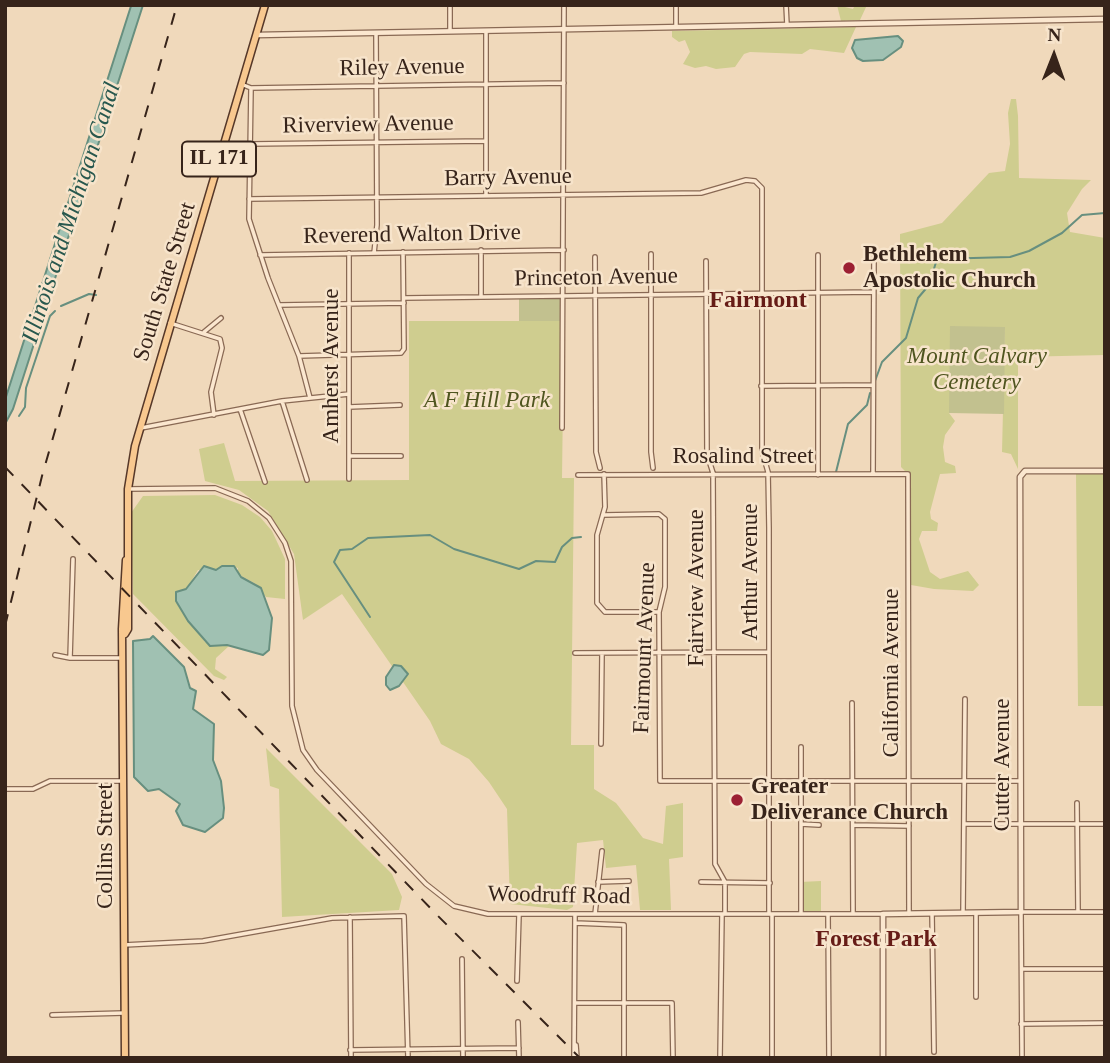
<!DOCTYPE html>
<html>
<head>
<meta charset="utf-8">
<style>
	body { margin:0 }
	#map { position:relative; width:1110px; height:1063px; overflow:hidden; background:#f0d9bb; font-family:"Times New Roman",serif }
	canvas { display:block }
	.frame { position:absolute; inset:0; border:7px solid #37241a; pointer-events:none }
	.north { position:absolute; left:1019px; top:21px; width:70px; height:70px; -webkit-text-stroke:5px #f7e4cb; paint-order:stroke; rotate:1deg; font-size:19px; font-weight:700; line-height:28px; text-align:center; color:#37241a }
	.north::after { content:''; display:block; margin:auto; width:24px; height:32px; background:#37241a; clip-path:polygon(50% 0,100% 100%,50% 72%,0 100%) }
</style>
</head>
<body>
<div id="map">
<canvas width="1110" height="1063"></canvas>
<div class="frame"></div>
<div class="north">N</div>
</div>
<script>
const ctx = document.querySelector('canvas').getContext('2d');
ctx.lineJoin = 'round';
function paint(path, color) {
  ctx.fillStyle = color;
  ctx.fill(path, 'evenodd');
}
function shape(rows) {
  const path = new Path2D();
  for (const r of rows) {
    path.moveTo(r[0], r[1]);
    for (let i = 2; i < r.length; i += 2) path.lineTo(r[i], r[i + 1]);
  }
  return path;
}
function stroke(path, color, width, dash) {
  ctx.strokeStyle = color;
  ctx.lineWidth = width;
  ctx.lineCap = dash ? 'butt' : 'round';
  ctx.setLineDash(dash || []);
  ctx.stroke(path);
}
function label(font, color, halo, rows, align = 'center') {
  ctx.font = font + ' "Times New Roman",serif';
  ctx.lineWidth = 5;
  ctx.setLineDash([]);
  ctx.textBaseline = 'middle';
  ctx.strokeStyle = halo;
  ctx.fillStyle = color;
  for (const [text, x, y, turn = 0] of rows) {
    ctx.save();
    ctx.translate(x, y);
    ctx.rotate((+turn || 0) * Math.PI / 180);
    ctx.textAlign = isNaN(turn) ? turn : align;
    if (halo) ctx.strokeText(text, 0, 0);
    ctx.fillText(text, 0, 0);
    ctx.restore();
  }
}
const green = shape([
	[837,5,853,9,855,5,867,5,860,20,841,21],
	[856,27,844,53,810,49,802,54,750,52,744,54,735,67,716,69,706,66,695,68,683,64,690,52,685,40,679,42,672,37,672,31],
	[1011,99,1016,99,1018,116,1019,178,1091,180,1082,189,1067,213,1070,232,1105,238,1105,355,1018,357,1018,469,1011,454,1002,452,1005,327,949,413,955,421,945,435,943,447,945,462,955,466,956,473,940,474,930,512,931,519,938,523,937,531,922,531,919,539,930,572,940,579,968,571,979,585,973,591,934,589,911,585,910,476,901,467,900,234,942,223,989,173,1005,171,1010,144,1008,113],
	[409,321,564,321,562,478,574,478,571,745,594,745,594,789,616,803,643,838,663,844,666,806,683,803,683,857,669,859,671,910,640,910,636,865,606,868,603,840,577,843,573,907,567,910,510,904,507,809,489,782,469,759,441,744,430,721,342,594,303,620,294,554,268,511,239,490,205,481,199,449,224,443,235,481,409,480],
	[1076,473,1105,473,1105,706,1078,706],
	[215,495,242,505,260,517,272,531,285,559,285,599,266,597,256,584,238,574,238,568,229,566,216,570,198,570,186,590,179,590,176,601,179,607,205,642,229,646,216,658,215,669,227,677,224,680,214,676,133,594,131,513,143,496],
	[266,748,392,874,402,897,399,910,282,917,279,789,270,786],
	[821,881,821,912,800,912,800,882]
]);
const cemetery = shape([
	[519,298,564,298,564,321,519,321],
	[950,326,1005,327,1004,414,949,413]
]);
const water = shape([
	[143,5,13,409,5,424,5,400,131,6,143,5],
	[898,36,903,41,901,47,883,60,863,61,857,58,852,48,855,40,898,36],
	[204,566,216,570,222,566,234,566,241,577,261,588,272,618,269,650,263,655,227,645,210,646,188,621,176,601,176,592,186,589,204,566],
	[153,636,184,667,190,688,196,691,193,709,214,724,213,760,221,781,224,808,223,818,205,832,183,825,176,811,180,804,159,789,148,791,134,777,133,641,150,639,153,636],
	[394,665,401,666,408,674,399,686,390,690,386,685,386,677,394,665]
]);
const stream = shape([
	[61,306,89,294,96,295],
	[875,381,882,362,906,338,918,298,929,285,937,259,1010,257,1029,251,1062,233,1082,215,1105,213],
	[19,416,25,407,26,388,50,316,55,311],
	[836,472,848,424,867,405,870,393],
	[370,617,334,562,340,550,352,549,368,538,430,535,454,549,519,569,536,561,555,562,562,547,572,538,581,537]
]);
const minor = shape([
	[450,5,450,31],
	[786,5,787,25],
	[676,27,676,5],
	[241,84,251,88,564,83],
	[251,89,249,219,268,278,299,356,310,398],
	[251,144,485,141],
	[486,196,486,31],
	[249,199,701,193,746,180,755,181,762,188,762,451,768,472,769,528,769,914],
	[481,250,481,297],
	[349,253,349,479],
	[374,253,377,225,376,33],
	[651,254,651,452,653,468],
	[260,255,564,250],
	[818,255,818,475],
	[595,257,596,452,600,468],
	[706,261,707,454,713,473,715,864,725,882,725,914],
	[404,298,873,292],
	[280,305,404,303],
	[170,323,220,339,222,348,211,392,214,415],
	[204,332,221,318],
	[299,356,401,353,404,349,403,252],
	[761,386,873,385],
	[282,401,307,480],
	[349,407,400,405],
	[240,409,265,482],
	[141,428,282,401,349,394],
	[562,428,564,5],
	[349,456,401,456],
	[604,474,605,507,597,535,597,603,605,612,659,612],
	[873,474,874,253],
	[578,475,908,474,909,914],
	[128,489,215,488,248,501,269,518,285,543,291,561,292,706,303,750,317,770,426,884,454,906,488,914,883,914],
	[603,515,659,514,665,519,665,587,659,612,660,781,1020,781],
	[575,653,769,652],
	[55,655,70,658,122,658],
	[70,658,73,559],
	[852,703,853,913],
	[601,744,602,653],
	[801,747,801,914],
	[5,789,33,789,50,781,124,781],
	[1077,803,1078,912],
	[801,824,819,825],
	[964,824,1105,824],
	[853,825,909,826],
	[598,882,629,881],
	[701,882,770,883],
	[932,913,934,1052],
	[963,913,965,699],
	[976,913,976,997],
	[595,914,602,851],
	[772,914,772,1058],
	[828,914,829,1058],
	[350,917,351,1058],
	[575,923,624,925,624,1058],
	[124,945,203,941,332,918,404,916,408,1058],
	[462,959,463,1058],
	[1022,969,1105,969],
	[517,981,519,915],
	[575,1003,672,1003,673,1058],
	[52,1015,124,1013],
	[518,1022,519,1058],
	[1021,1024,1105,1023],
	[576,1045,577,1058],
	[350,1050,519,1048],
	[574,1058,575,914],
	[720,1058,722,914],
	[1022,1058,1021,912,1105,912]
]);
const tertiary = shape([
	[257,35,1105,19],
	[883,1058,883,914,1021,912,1020,477,1025,471,1105,471]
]);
const primary = shape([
	[125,634,128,629,128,489,135,446,265,5],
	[125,1058,122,629,126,560]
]);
const rail = shape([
	[5,467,437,915,580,1058],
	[5,626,42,476,177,5]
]);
const markers = [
	[849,268,7,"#9c2033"],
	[737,800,7,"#9c2033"]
];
const shields = [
	[219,159,74]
];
const shieldNames = [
	["IL 171",219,159]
];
const streetNames = [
	["Riley Avenue",402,68,-1],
	["Riverview Avenue",368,125,-1],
	["Barry Avenue",508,178,-1],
	["Reverend Walton Drive",412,235,-1],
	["Princeton Avenue",596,278,-1],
	["South State Street",165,282,-73],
	["Amherst Avenue",332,366,-90],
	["Rosalind Street",743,457],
	["Arthur Avenue",751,572,-90],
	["Fairview Avenue",697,588,-90],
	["Fairmount Avenue",645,648,-88],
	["California Avenue",892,673,-90],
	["Cutter Avenue",1003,765,-90],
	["Collins Street",106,846,-90],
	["Woodruff Road",559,896,1]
];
const poiNames = [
	["Bethlehem",863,255],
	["Apostolic Church",863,281],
	["Greater",751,787],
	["Deliverance Church",751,813]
];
const parkNames = [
	["Mount Calvary",977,357],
	["Cemetery",977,383],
	["A F Hill Park",487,401]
];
const waterNames = [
	["Illinois and Michigan Canal",72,213,-72]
];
const neighbourhoodNames = [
	["Fairmont",758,301],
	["Forest Park",876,940]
];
paint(green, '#cfcd8f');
paint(cemetery, '#c2c18f');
paint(water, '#a0c1b2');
stroke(water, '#678f7f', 2);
stroke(stream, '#678f7f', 2);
stroke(minor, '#896954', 6);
stroke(tertiary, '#896954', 7);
stroke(primary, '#563829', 9);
stroke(minor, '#fbe7cf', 3.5);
stroke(tertiary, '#fbe7cf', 4.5);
stroke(primary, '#f8c88f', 6);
stroke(rail, '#37241a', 2, [12, 12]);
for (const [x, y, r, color] of markers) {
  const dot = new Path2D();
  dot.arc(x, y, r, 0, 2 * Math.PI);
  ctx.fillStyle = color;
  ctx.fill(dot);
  stroke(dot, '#f7e4cb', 2.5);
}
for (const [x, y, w] of shields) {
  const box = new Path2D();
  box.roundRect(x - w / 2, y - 17.5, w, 35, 5);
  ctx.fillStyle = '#f7e4cb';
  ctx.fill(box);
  stroke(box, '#37241a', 2);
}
label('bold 21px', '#37241a', null, shieldNames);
label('23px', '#37241a', '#f7e4cb', streetNames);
label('bold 23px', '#37241a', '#f7e4cb', poiNames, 'left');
label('italic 23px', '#4f551f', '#f7e4cb', parkNames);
label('italic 24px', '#28584e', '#f7e4cb', waterNames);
label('bold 24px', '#661c17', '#f7e4cb', neighbourhoodNames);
</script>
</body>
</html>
